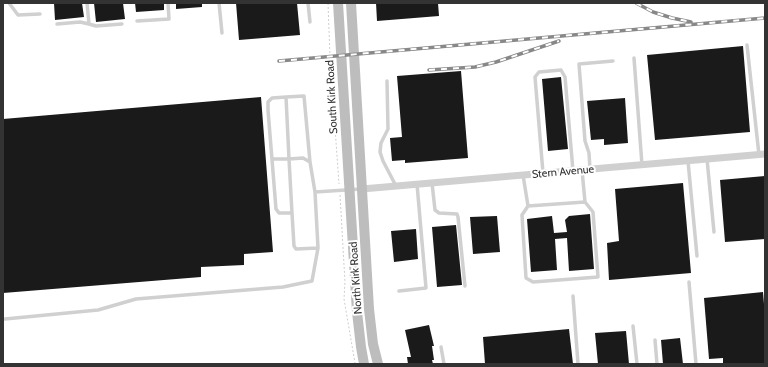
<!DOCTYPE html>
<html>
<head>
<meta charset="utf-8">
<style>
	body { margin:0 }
	#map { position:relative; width:768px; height:367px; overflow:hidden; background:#fff; font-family:Cabin,sans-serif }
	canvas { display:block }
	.frame { position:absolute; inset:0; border:4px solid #333; pointer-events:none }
</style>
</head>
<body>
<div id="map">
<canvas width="768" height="367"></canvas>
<div class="frame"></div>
</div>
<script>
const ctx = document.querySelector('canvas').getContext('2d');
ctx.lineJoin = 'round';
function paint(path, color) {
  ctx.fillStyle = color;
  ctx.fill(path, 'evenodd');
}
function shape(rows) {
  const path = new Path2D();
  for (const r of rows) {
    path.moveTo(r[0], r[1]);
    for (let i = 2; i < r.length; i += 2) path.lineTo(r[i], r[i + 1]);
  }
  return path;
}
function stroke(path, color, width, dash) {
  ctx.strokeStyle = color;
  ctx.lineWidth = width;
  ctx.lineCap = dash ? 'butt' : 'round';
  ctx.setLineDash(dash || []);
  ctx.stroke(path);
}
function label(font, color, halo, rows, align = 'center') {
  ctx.font = font + ' Cabin,sans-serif';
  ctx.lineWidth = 4;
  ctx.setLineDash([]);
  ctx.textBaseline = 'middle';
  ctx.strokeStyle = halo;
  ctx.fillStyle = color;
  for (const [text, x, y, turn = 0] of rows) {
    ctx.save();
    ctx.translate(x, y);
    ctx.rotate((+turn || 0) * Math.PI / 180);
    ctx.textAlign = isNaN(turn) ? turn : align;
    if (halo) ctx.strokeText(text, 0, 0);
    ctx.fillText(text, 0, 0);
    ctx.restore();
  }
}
const building = shape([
	[54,3,82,3,84,17,55,20],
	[94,3,123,3,125,19,96,22],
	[135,3,164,3,164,10,136,12],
	[176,3,202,3,202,7,176,9],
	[236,3,297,3,300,35,239,40],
	[376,3,438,3,439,16,377,21],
	[743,46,750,132,655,140,647,55],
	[461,71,468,158,405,163,405,160,392,161,390,138,402,137,397,76],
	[561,77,568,149,548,151,542,79],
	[261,97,273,252,244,254,244,265,201,267,201,277,3,293,3,119],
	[625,98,628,143,604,145,604,139,591,140,587,101],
	[765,176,765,239,725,242,720,180],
	[683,183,691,273,609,280,607,243,619,241,615,189],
	[590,214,594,269,569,271,567,238,555,239,557,270,531,272,527,219,552,216,554,233,567,232,565,220,569,216],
	[497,216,500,252,473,254,470,217],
	[456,225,462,285,437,287,432,227],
	[416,229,418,259,394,262,391,231],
	[763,292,765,316,765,364,723,364,723,358,709,359,704,298],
	[429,325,434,346,432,346,434,360,432,360,433,364,408,364,407,357,411,357,405,330],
	[569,329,573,364,485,364,483,337],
	[626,331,629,364,598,364,595,333],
	[680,338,683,364,663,364,661,340]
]);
const path = shape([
	[328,3,330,57,339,184],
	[340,195,345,282,344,299,355,363]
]);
const service = shape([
	[9,3,18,15,40,14],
	[219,3,222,33],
	[308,3,310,22],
	[137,21,169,19,168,3],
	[57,24,80,22,89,24,87,3],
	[89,24,96,26,122,24],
	[747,45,759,155],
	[634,58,642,165],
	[387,81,388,129,381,143,380,152,383,161,396,186],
	[286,97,304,96,310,162],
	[272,159,289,159,292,213],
	[707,159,714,232],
	[688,161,697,256],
	[590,169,589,153,585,141,579,64,613,61],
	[543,173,535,77,539,72,561,70,565,77,573,171],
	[523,175,528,206,585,202,582,170],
	[432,183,435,210,439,213,457,214,458,217,465,286],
	[315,192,310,162,303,158,289,159,286,97,272,98,268,102,268,110,276,209,279,213,292,213,294,246,296,249,318,248],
	[528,206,522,215,526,278,533,282,598,277,593,212,585,202],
	[689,282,696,364],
	[399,291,426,288,417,184],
	[573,296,578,364],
	[5,319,98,310,136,299,283,287,312,281,318,248,315,192,361,189],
	[633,326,637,364],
	[655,340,657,364],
	[441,347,444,364]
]);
const minor = shape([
	[362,189,765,154]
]);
const secondary = shape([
	[338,3,357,312,361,347,364,364],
	[351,3,369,309,373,344,378,364]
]);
const rail = shape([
	[636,3,653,12,672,18,691,22],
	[279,61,765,18],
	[429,70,475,67,496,62,559,41]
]);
const streetNames = [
	["South Kirk Road",332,97,-93],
	["Stern Avenue",563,172,-5],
	["North Kirk Road",356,278,-94]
];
paint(building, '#1a1a1a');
stroke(path, '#cdcdcd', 1, [2, 2]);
stroke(service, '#d0d0d0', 3.5);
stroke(minor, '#d0d0d0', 7);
stroke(secondary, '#bdbdbd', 10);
stroke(rail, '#888', 3.5);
stroke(rail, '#fff', 2, [6]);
label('11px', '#333', '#fff', streetNames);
</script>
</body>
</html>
